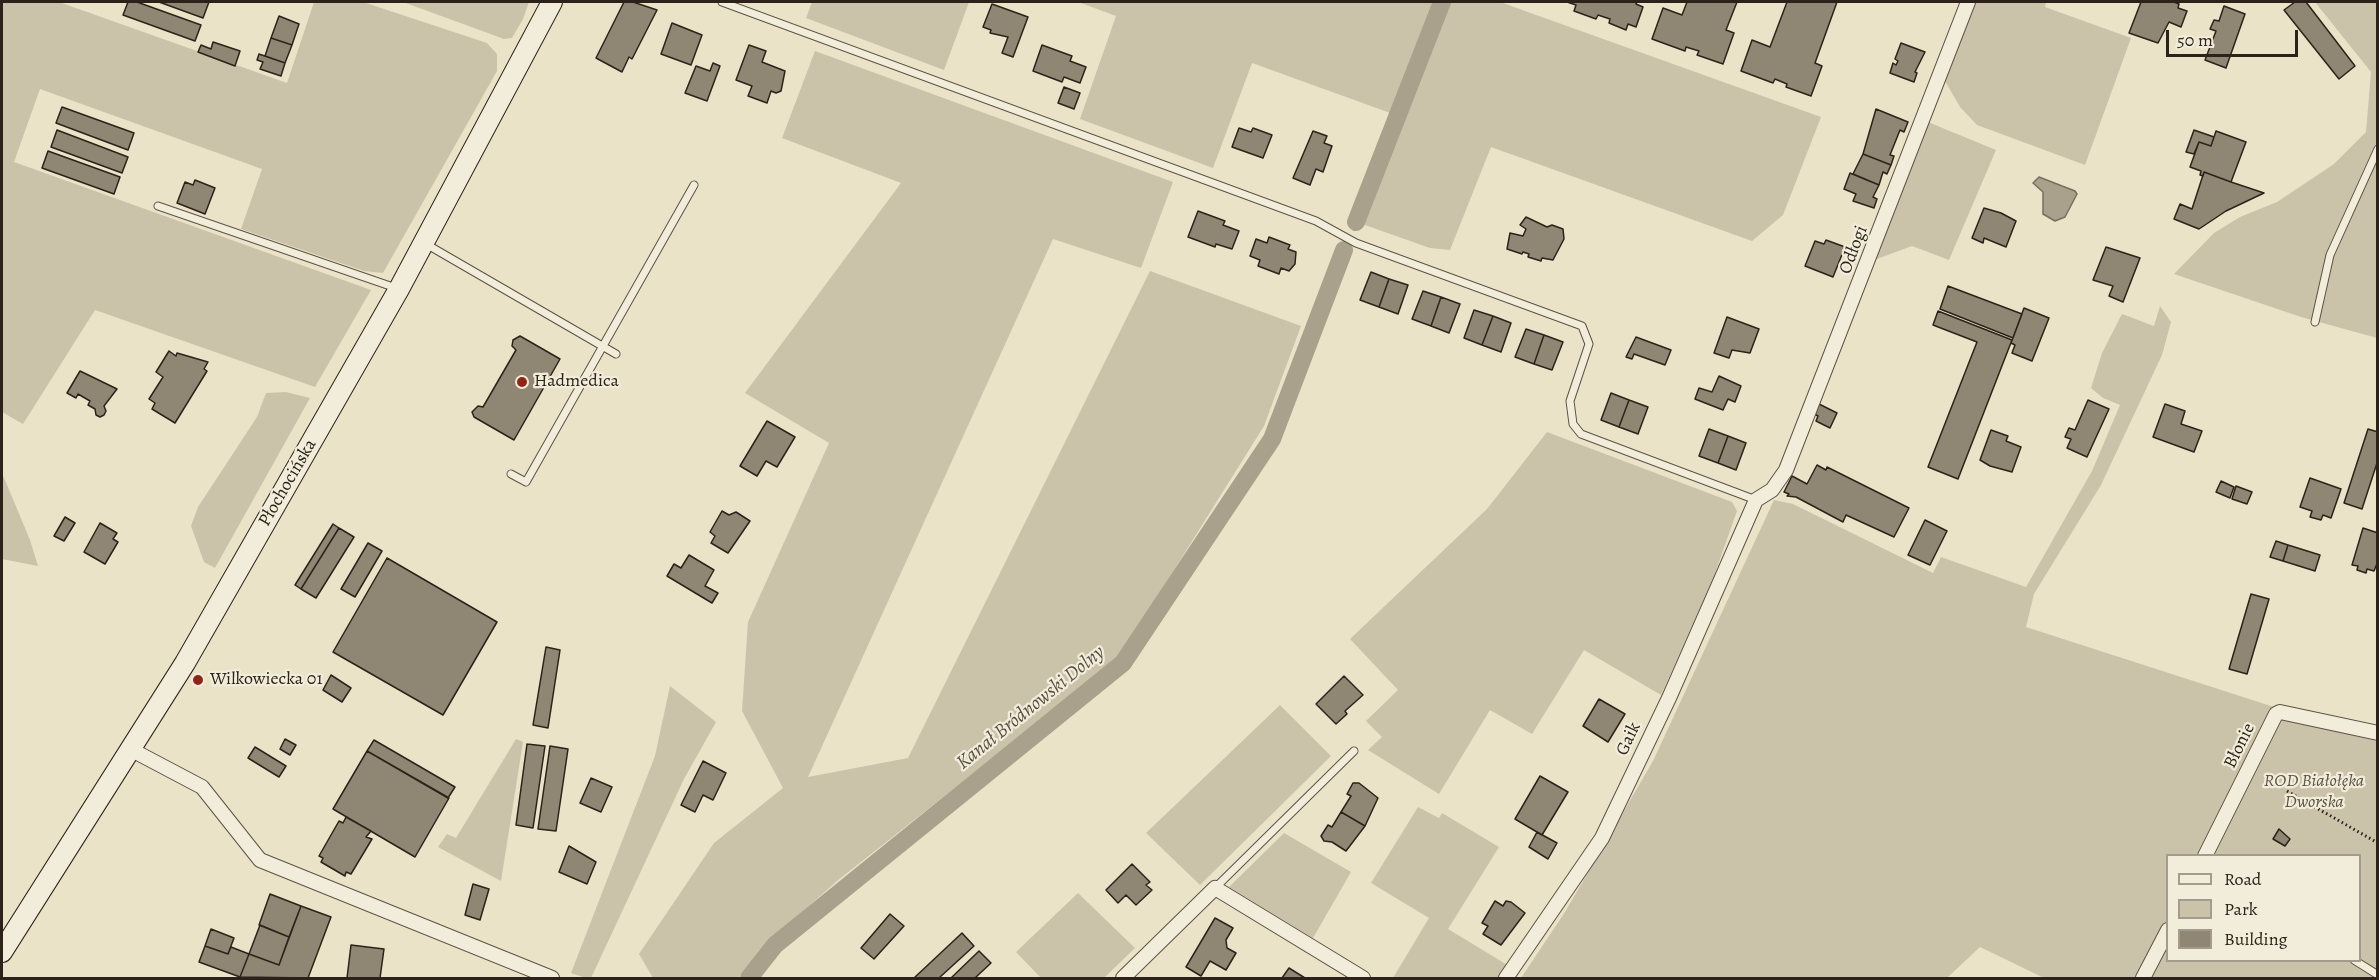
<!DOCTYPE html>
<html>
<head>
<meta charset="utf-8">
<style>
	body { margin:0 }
	#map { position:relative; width:2379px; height:980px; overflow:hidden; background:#ebe3c8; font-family:Alegreya,serif }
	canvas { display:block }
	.frame { position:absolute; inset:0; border:3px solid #2c2219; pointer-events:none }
	.legend { position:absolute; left:2166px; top:854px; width:195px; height:108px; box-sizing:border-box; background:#f2eddb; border:2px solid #a39c8d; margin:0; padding:8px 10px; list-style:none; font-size:18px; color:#2c2219 }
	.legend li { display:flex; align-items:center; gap:12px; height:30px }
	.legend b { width:30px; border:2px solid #a39c8d }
	.scale { position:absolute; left:2166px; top:30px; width:132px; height:27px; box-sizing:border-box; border:3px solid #2c2219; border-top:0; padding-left:8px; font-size:18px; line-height:21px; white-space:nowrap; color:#2c2219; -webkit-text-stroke:4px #f2eddb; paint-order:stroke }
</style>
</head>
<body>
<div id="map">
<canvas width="2379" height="980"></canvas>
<div class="frame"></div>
<ul class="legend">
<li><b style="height:8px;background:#f2eddb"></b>Road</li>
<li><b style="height:16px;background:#cbc2aa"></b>Park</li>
<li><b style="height:16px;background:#8f8674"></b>Building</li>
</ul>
<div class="scale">50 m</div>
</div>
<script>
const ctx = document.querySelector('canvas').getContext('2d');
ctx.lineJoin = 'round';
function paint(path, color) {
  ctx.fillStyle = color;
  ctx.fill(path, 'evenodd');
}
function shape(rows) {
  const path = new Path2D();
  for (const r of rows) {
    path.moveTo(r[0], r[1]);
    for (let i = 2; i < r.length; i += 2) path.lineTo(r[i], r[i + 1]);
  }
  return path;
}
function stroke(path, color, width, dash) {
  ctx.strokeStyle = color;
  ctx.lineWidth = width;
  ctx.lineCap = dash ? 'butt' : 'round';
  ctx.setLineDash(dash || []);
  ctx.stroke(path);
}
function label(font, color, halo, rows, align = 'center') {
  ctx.font = font + ' Alegreya,serif';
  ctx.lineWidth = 4.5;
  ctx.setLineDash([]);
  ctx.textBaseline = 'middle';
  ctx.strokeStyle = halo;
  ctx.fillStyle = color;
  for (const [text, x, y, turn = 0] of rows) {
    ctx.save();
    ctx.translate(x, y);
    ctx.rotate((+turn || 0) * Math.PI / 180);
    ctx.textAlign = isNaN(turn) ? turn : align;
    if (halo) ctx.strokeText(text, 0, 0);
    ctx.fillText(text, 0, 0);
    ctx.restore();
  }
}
const green = shape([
	[2,2,59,2,287,83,314,2,363,2,487,43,497,54,497,71,383,273,364,271,241,229,262,169,40,89,14,162,371,290,315,387,95,310,23,424,2,412],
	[403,2,529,2,523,19,512,38,504,39],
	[812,2,969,2,944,70,806,18],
	[1078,2,1436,2,1393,114,1252,63,1213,168,1080,119,1116,16],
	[1449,2,1500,2,1821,117,1783,215,1752,241,1491,147,1450,250,1430,248,1362,224],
	[1975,2,2046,2,2045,7,2131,38,2085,165,1977,125,1960,107,1945,81],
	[2315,2,2377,2,2377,338,2301,317,2174,274,2214,233,2240,217,2277,202,2334,164,2366,132,2371,72],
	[815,51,1173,182,1141,268,1053,239,808,777,908,758,1150,271,1301,326,1264,426,1119,658,837,881,766,944,738,978,653,978,639,954,714,843,783,788,742,711,748,622,829,443,745,393,901,183,782,138],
	[1928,122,1996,150,1949,260,1912,246,1874,260],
	[2160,306,2171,322,2162,355,2101,485,2034,594,2026,627,2274,707,2200,855,2168,856,2167,920,2138,978,2044,978,1980,947,1947,978,1521,978,1565,912,1653,761,1774,500,1793,504,1933,573,1941,557,2026,587,2092,471,2120,405,2103,398,2091,388,2102,353,2122,314,2154,326],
	[286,392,310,398,215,568,204,562,191,526,198,507,257,417,266,393],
	[1547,432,1732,502,1737,511,1714,576,1661,695,1584,650,1532,734,1490,710,1439,794,1368,750,1382,737,1366,721,1398,690,1350,639,1487,509],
	[2,473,30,540,38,566,2,559],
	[670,686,716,722,684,779,591,978,586,978,571,973,655,756],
	[1280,705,1331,756,1200,885,1146,833],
	[2279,718,2377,741,2377,978,2146,978,2167,936,2168,960,2360,960,2360,856,2209,855],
	[516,739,523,742,501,881,438,847,447,834,456,838],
	[1418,807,1439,818,1442,813,1499,847,1448,929,1509,966,1500,978,1393,978,1429,918,1371,883],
	[1284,833,1351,872,1313,938,1229,887],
	[1078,893,1135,948,1104,978,1041,978,1016,952]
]);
const water = shape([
	[2039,177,2075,191,2077,194,2065,217,2055,221,2043,214,2043,192,2033,183,2039,177]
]);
const canal = shape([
	[1356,222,1442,2],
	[749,978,775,945,1123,663,1272,439,1344,250]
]);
const building = shape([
	[128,2,137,2,201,25,195,41,123,15,128,2],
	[159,2,209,2,203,18,159,2],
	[624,2,633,2,657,10,632,59,629,57,622,72,596,58,624,2],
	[1567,2,1637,2,1636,4,1643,7,1636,27,1628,24,1626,30,1609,23,1610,19,1598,15,1596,19,1574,11,1576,5,1567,2],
	[1687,2,1737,2,1726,30,1734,33,1723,64,1697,55,1699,51,1686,47,1685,51,1652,39,1663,8,1682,15,1687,2],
	[1787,2,1837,2,1815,63,1822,66,1811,96,1786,87,1787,84,1775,79,1773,83,1741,71,1752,40,1770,47,1787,2],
	[2141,2,2174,2,2179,4,2178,8,2187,11,2181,27,2169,22,2158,43,2129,33,2141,2],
	[2295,2,2306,2,2355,66,2339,79,2284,10,2295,2],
	[992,4,1028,17,1013,57,1002,53,1008,37,990,33,991,30,983,27,992,4],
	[2224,6,2245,14,2226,68,2205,60,2216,31,2210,29,2214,20,2219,21,2224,6],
	[279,16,299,24,292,45,271,38,279,16],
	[672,23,702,35,691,65,661,54,672,23],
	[271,38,292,45,285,63,265,56,271,38],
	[213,42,240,51,235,66,198,52,201,45,211,49,213,42],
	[1901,43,1925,52,1915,72,1917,73,1914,82,1890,73,1893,63,1896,65,1898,61,1895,59,1901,43],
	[749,45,766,51,762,62,785,71,781,91,776,93,771,91,767,103,748,96,752,86,736,80,749,45],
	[1042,45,1072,56,1070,61,1086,67,1080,83,1064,77,1062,82,1033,71,1042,45],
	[259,54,285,63,281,76,260,69,263,62,257,60,259,54],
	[713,63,720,66,707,101,685,93,696,66,710,71,713,63],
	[1064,87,1080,93,1074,109,1058,103,1064,87],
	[62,107,134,133,128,150,56,123,62,107],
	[1876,109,1908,122,1904,132,1900,130,1890,155,1894,156,1891,165,1863,154,1876,109],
	[1239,128,1251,132,1253,128,1272,135,1263,158,1232,147,1239,128],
	[57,130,128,157,122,173,51,147,57,130],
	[2194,130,2214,137,2211,146,2199,142,2194,154,2186,152,2194,130],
	[1313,131,1327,136,1324,143,1332,146,1323,172,1316,169,1310,185,1293,178,1313,131],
	[2216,131,2246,142,2231,182,2204,172,2203,176,2200,175,2201,171,2190,167,2199,142,2211,146,2216,131],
	[48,151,120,177,114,194,42,168,48,151],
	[1863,154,1891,165,1887,174,1883,172,1879,185,1853,174,1863,154],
	[2204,172,2231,182,2264,193,2226,211,2199,229,2174,219,2180,204,2192,209,2204,172],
	[1850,173,1879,185,1873,197,1877,199,1874,208,1853,201,1856,194,1844,189,1850,173],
	[195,180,215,188,205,214,177,203,185,182,193,185,195,180],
	[1984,208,2001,213,2016,221,2006,247,1984,238,1983,243,1972,238,1984,208],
	[1198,211,1225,221,1223,225,1239,231,1232,249,1216,244,1215,247,1188,237,1198,211],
	[1526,217,1547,227,1552,225,1563,229,1564,239,1553,260,1542,258,1541,261,1528,257,1529,254,1523,252,1522,254,1507,249,1510,233,1523,236,1526,229,1520,225,1526,217],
	[1269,237,1290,245,1288,249,1296,252,1295,264,1289,271,1281,268,1279,274,1258,266,1260,260,1250,256,1256,239,1267,243,1269,237],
	[1826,240,1845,247,1833,277,1805,266,1815,241,1824,244,1826,240],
	[2106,247,2140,258,2123,302,2109,296,2113,286,2093,280,2106,247],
	[1371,272,1389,279,1379,307,1360,300,1371,272],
	[1389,279,1408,285,1398,314,1379,307,1389,279],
	[1948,286,2022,314,2013,338,1940,309,1948,286],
	[1423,291,1441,297,1431,326,1412,319,1423,291],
	[1441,297,1460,304,1449,333,1431,326,1441,297],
	[2024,308,2049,318,2032,361,2012,353,2015,345,2011,343,2024,308],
	[1474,310,1493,316,1482,345,1464,338,1474,310],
	[1938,311,2012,340,1958,479,1928,467,1977,342,1933,325,1938,311],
	[1493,316,1511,323,1501,352,1482,345,1493,316],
	[1727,317,1759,329,1750,353,1732,350,1729,358,1714,353,1727,317],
	[1526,329,1544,335,1534,364,1515,357,1526,329],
	[1544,335,1563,342,1552,370,1534,364,1544,335],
	[520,336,560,359,514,440,474,417,472,412,478,406,483,407,516,350,512,346,513,340,520,336],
	[1636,337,1671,350,1665,365,1634,354,1632,359,1626,357,1636,337],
	[169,351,176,356,177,353,208,362,204,369,207,371,175,423,152,409,155,403,149,399,163,377,156,372,169,351],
	[80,371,117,389,104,406,106,411,104,415,100,417,96,415,95,409,88,405,90,401,78,394,76,398,67,393,80,371],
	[1719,376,1741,386,1735,402,1728,399,1723,410,1695,399,1699,388,1712,392,1719,376],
	[1611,393,1629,400,1619,427,1601,420,1611,393],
	[1629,400,1648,407,1638,434,1619,427,1629,400],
	[2088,400,2109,409,2087,457,2067,448,2071,439,2065,437,2069,428,2075,430,2088,400],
	[1819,404,1837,413,1830,428,1816,421,1818,416,1814,414,1819,404],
	[2165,404,2185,411,2181,424,2202,431,2194,452,2153,437,2165,404],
	[767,421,795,437,777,467,766,461,757,476,740,466,767,421],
	[1709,429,1728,436,1718,463,1699,456,1709,429],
	[2368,429,2378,432,2378,460,2362,509,2344,503,2368,429],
	[1991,430,2008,436,2006,441,2021,447,2012,472,1990,466,1980,460,1991,430],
	[1728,436,1746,443,1736,470,1718,463,1728,436],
	[1817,465,1826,470,1827,467,1909,508,1894,537,1846,515,1843,522,1796,497,1787,496,1789,494,1784,492,1792,476,1807,484,1817,465],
	[2310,478,2341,489,2331,518,2323,515,2321,520,2310,517,2312,511,2300,507,2310,478],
	[2221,481,2234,487,2230,498,2216,492,2221,481],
	[2236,486,2252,492,2247,504,2232,499,2236,486],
	[722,511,729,515,736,512,750,521,728,553,711,543,715,536,710,532,722,511],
	[65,517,75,523,64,541,54,536,65,517],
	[1925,520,1947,531,1930,565,1908,555,1925,520],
	[100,523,117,533,113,539,118,542,105,564,84,552,100,523],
	[333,524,339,528,301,589,295,585,333,524],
	[339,528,354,537,316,598,301,589,339,528],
	[2363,528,2378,533,2378,561,2374,571,2367,569,2366,573,2357,570,2358,566,2352,565,2363,528],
	[2276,541,2288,545,2283,561,2270,557,2276,541],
	[368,543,382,551,355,597,341,589,368,543],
	[2288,545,2320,555,2315,571,2283,561,2288,545],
	[689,555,714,570,705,586,718,593,712,603,667,576,674,564,681,568,689,555],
	[387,558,497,622,443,715,333,652,387,558],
	[2251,594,2269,599,2247,674,2229,669,2251,594],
	[546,647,560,650,548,728,533,725,546,647],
	[331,675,351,688,342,702,323,690,331,675],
	[1344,676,1363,695,1345,711,1347,714,1336,724,1316,704,1344,676],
	[1599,699,1625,714,1608,742,1583,726,1599,699],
	[285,739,296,745,290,755,280,749,285,739],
	[374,740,455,787,448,798,367,751,374,740],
	[527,744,545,746,533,828,516,825,527,744],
	[550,746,568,749,556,831,538,829,550,746],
	[255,747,286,766,279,777,248,758,255,747],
	[367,751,449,798,415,857,333,809,367,751],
	[703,761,726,773,713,800,703,795,695,812,681,805,703,761],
	[1540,776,1568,792,1542,835,1515,819,1540,776],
	[591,778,612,787,601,812,580,803,591,778],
	[1353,783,1359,783,1378,798,1365,826,1341,812,1351,796,1347,794,1353,783],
	[1341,812,1365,826,1346,851,1332,842,1324,841,1321,836,1328,825,1332,827,1341,812],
	[346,817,371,831,366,837,372,839,351,874,346,872,345,876,321,862,323,858,319,856,339,821,343,823,346,817],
	[2279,829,2290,839,2285,846,2273,839,2279,829],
	[1537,832,1557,843,1548,859,1529,847,1537,832],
	[569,846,596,862,587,884,559,872,569,846],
	[1132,864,1150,882,1146,885,1152,890,1136,905,1126,895,1118,903,1106,890,1132,864],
	[473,884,489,889,480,920,465,915,473,884],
	[270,894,301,906,289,937,259,925,270,894],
	[1495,901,1503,906,1506,901,1511,902,1525,913,1501,945,1483,934,1488,926,1482,923,1495,901],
	[301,906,331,917,308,978,240,977,249,954,279,965,301,906],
	[890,914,904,926,874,959,861,948,890,914],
	[1215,918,1233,928,1226,940,1227,948,1236,953,1226,970,1210,961,1201,976,1186,967,1215,918],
	[260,925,289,937,279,965,249,954,260,925],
	[211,929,234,938,228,954,205,946,211,929],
	[962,933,974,946,939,978,914,978,962,933],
	[351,945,384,949,380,978,347,978,351,945],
	[205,946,228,954,231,947,249,954,240,977,199,962,205,946],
	[979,951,991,963,975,978,951,978,979,951],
	[1289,968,1305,978,1282,978,1289,968]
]);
const path = shape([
	[2287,791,2378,843]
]);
const service = shape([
	[722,2,1316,221,1356,243,1582,326,1589,344,1570,401,1573,424,1581,434,1756,500],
	[158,206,396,288],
	[426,244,616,354],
	[2315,322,2330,255,2378,149],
	[511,474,526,482,694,185],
	[1215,888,1354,751],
	[2354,960,2378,975]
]);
const minor = shape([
	[130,749,202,787,260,860,552,978],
	[2205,856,2276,714,2280,712,2378,733],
	[1123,978,1215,888,1363,978],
	[1506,978,1602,838,1669,698,1756,500,1772,490,1786,470,1968,2],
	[2143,978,2168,930]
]);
const secondary = shape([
	[2,952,185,663,399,289,552,2]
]);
const markers = [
	[522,382,6,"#8f2418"],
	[198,680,6,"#8f2418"]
];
const streetNames = [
	["Odłogi",1854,250,-69],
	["Płochocińska",288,483,-60],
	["Gaik",1629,739,-65],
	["Błonie",2240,746,-64]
];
const poiNames = [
	["Hadmedica",534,382],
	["Wilkowiecka 01",210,680]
];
const parkNames = [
	["ROD Białołęka",2314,782],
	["Dworska",2314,803]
];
const waterNames = [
	["Kanał Bródnowski Dolny",1031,708,-39]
];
paint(green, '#cbc2aa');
paint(water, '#aaa18c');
stroke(water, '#786e5e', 1.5);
stroke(canal, '#aaa18c', 18);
paint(building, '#8f8674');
stroke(building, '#2c2219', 1.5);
stroke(service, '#5c5245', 9);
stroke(minor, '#5c5245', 16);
stroke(secondary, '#2c2219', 22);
stroke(path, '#2c2219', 3, [1.5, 3]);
stroke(service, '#f2eddb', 7);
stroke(minor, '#f2eddb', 14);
stroke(secondary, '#f2eddb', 20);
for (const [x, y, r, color] of markers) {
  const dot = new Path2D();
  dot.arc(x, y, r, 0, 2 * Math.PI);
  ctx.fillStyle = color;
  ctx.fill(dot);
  stroke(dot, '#f2eddb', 2);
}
label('18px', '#2c2219', '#f2eddb', streetNames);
label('18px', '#2c2219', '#f2eddb', poiNames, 'left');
label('italic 18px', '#5c5244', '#f2eddb', parkNames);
label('italic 20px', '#584e41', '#f2eddb', waterNames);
</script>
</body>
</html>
